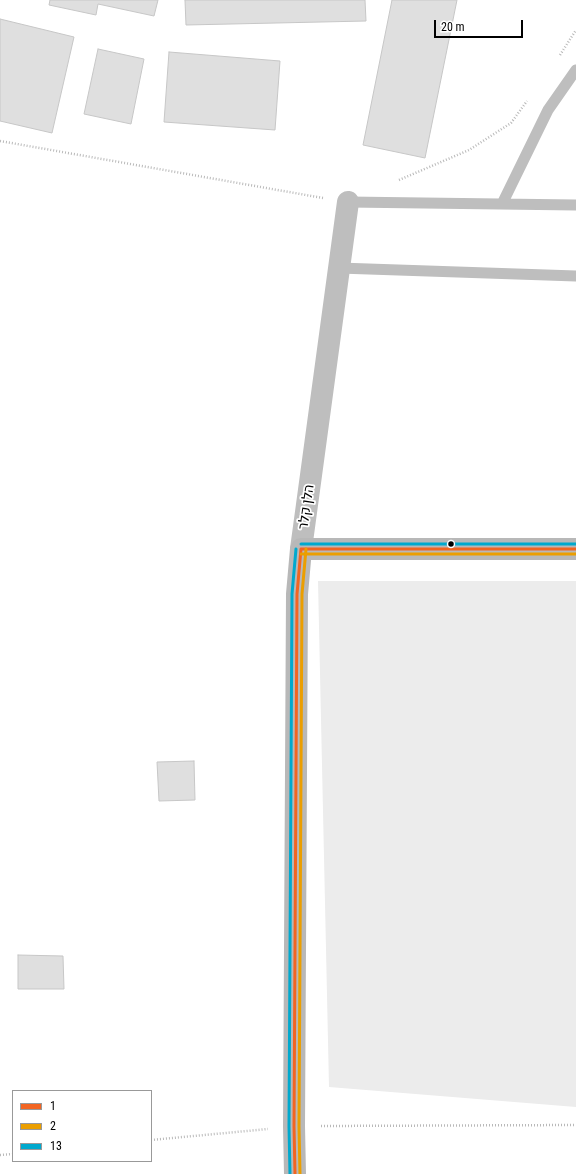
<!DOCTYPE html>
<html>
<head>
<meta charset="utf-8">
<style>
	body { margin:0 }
	#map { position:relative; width:576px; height:1174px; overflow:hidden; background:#fff; font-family:"Roboto Condensed",sans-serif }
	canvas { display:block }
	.legend { position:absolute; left:12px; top:1090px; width:140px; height:72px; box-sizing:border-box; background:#fff; border:1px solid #999; margin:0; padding:5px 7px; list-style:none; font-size:12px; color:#000 }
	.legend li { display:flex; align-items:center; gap:8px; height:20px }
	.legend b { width:20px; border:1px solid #999 }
	.scale { position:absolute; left:434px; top:20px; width:89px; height:18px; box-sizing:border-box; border:2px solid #000; border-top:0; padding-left:5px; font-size:12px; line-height:14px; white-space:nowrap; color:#000; -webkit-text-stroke:3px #fff; paint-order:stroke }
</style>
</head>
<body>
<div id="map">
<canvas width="576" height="1174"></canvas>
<ul class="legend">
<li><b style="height:5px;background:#f26522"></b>1</li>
<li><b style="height:5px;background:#eb9e00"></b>2</li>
<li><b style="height:5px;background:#00a9ce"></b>13</li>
</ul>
<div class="scale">20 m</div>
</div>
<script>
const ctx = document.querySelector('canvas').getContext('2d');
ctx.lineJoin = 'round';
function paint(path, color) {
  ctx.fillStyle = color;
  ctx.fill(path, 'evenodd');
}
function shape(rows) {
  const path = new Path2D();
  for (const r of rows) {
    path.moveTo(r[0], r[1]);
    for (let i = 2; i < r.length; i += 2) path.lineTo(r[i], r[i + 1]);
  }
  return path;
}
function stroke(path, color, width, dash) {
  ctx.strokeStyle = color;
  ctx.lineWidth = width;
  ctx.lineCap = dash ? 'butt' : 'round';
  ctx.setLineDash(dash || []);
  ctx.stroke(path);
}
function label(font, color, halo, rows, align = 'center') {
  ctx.font = font + ' "Roboto Condensed",Heebo,sans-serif';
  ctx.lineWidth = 3.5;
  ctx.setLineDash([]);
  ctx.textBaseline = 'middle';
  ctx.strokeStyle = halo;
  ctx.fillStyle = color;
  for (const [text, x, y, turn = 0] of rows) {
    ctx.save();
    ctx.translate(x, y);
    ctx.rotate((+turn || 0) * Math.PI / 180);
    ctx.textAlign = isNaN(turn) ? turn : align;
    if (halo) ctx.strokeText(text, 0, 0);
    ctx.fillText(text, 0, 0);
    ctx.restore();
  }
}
const green = shape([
	[318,581,576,581,576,1107,329,1087]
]);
const building = shape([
	[50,0,158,0,154,16,98,4,96,15,49,5,50,0],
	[185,0,365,0,366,21,186,25,185,0],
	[392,0,457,0,425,158,363,145,392,0],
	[0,19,74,37,52,133,0,121,0,19],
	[98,49,144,59,131,124,84,114,98,49],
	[169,52,280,61,275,130,164,122,169,52],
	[194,761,195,800,159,801,157,762,194,761],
	[18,955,63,956,64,989,18,989,18,955]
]);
const path = shape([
	[560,55,576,30],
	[0,141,323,198],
	[399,180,469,150,511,123,527,101],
	[321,1126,576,1125],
	[151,1140,268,1129],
	[0,1155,13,1154]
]);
const lane = shape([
	[348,202,576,205],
	[502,204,548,110,576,70],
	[339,268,576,276]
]);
const street = shape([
	[301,549,348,202]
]);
const secondary = shape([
	[295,1174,294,1126,297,594,301,549,576,549]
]);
const bus1 = shape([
	[301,549,576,549],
	[295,1174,294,1126,297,594,301,549]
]);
const bus2 = shape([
	[301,554,576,554],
	[300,1174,299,1126,302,594,306,549]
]);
const bus3 = shape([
	[301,544,576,544],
	[290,1174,289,1126,292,594,296,549]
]);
const markers = [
	[451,544,3.5,"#000"]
];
const streetNames = [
	["הלן קלר",307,507,-82]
];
paint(green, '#ececec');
paint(building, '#dfdfdf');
stroke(building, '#c7c7c7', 1);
stroke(path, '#b9b9b9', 2.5, [1, 2]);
stroke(lane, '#bebebe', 11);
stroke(street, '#bebebe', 22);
stroke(secondary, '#b8b8b8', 22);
stroke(bus1, '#f26522', 3);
stroke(bus2, '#eb9e00', 3);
stroke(bus3, '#00a9ce', 3);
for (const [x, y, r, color] of markers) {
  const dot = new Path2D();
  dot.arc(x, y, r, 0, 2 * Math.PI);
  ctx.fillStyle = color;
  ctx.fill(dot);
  stroke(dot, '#fff', 1.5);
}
label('14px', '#000', '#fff', streetNames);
</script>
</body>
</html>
